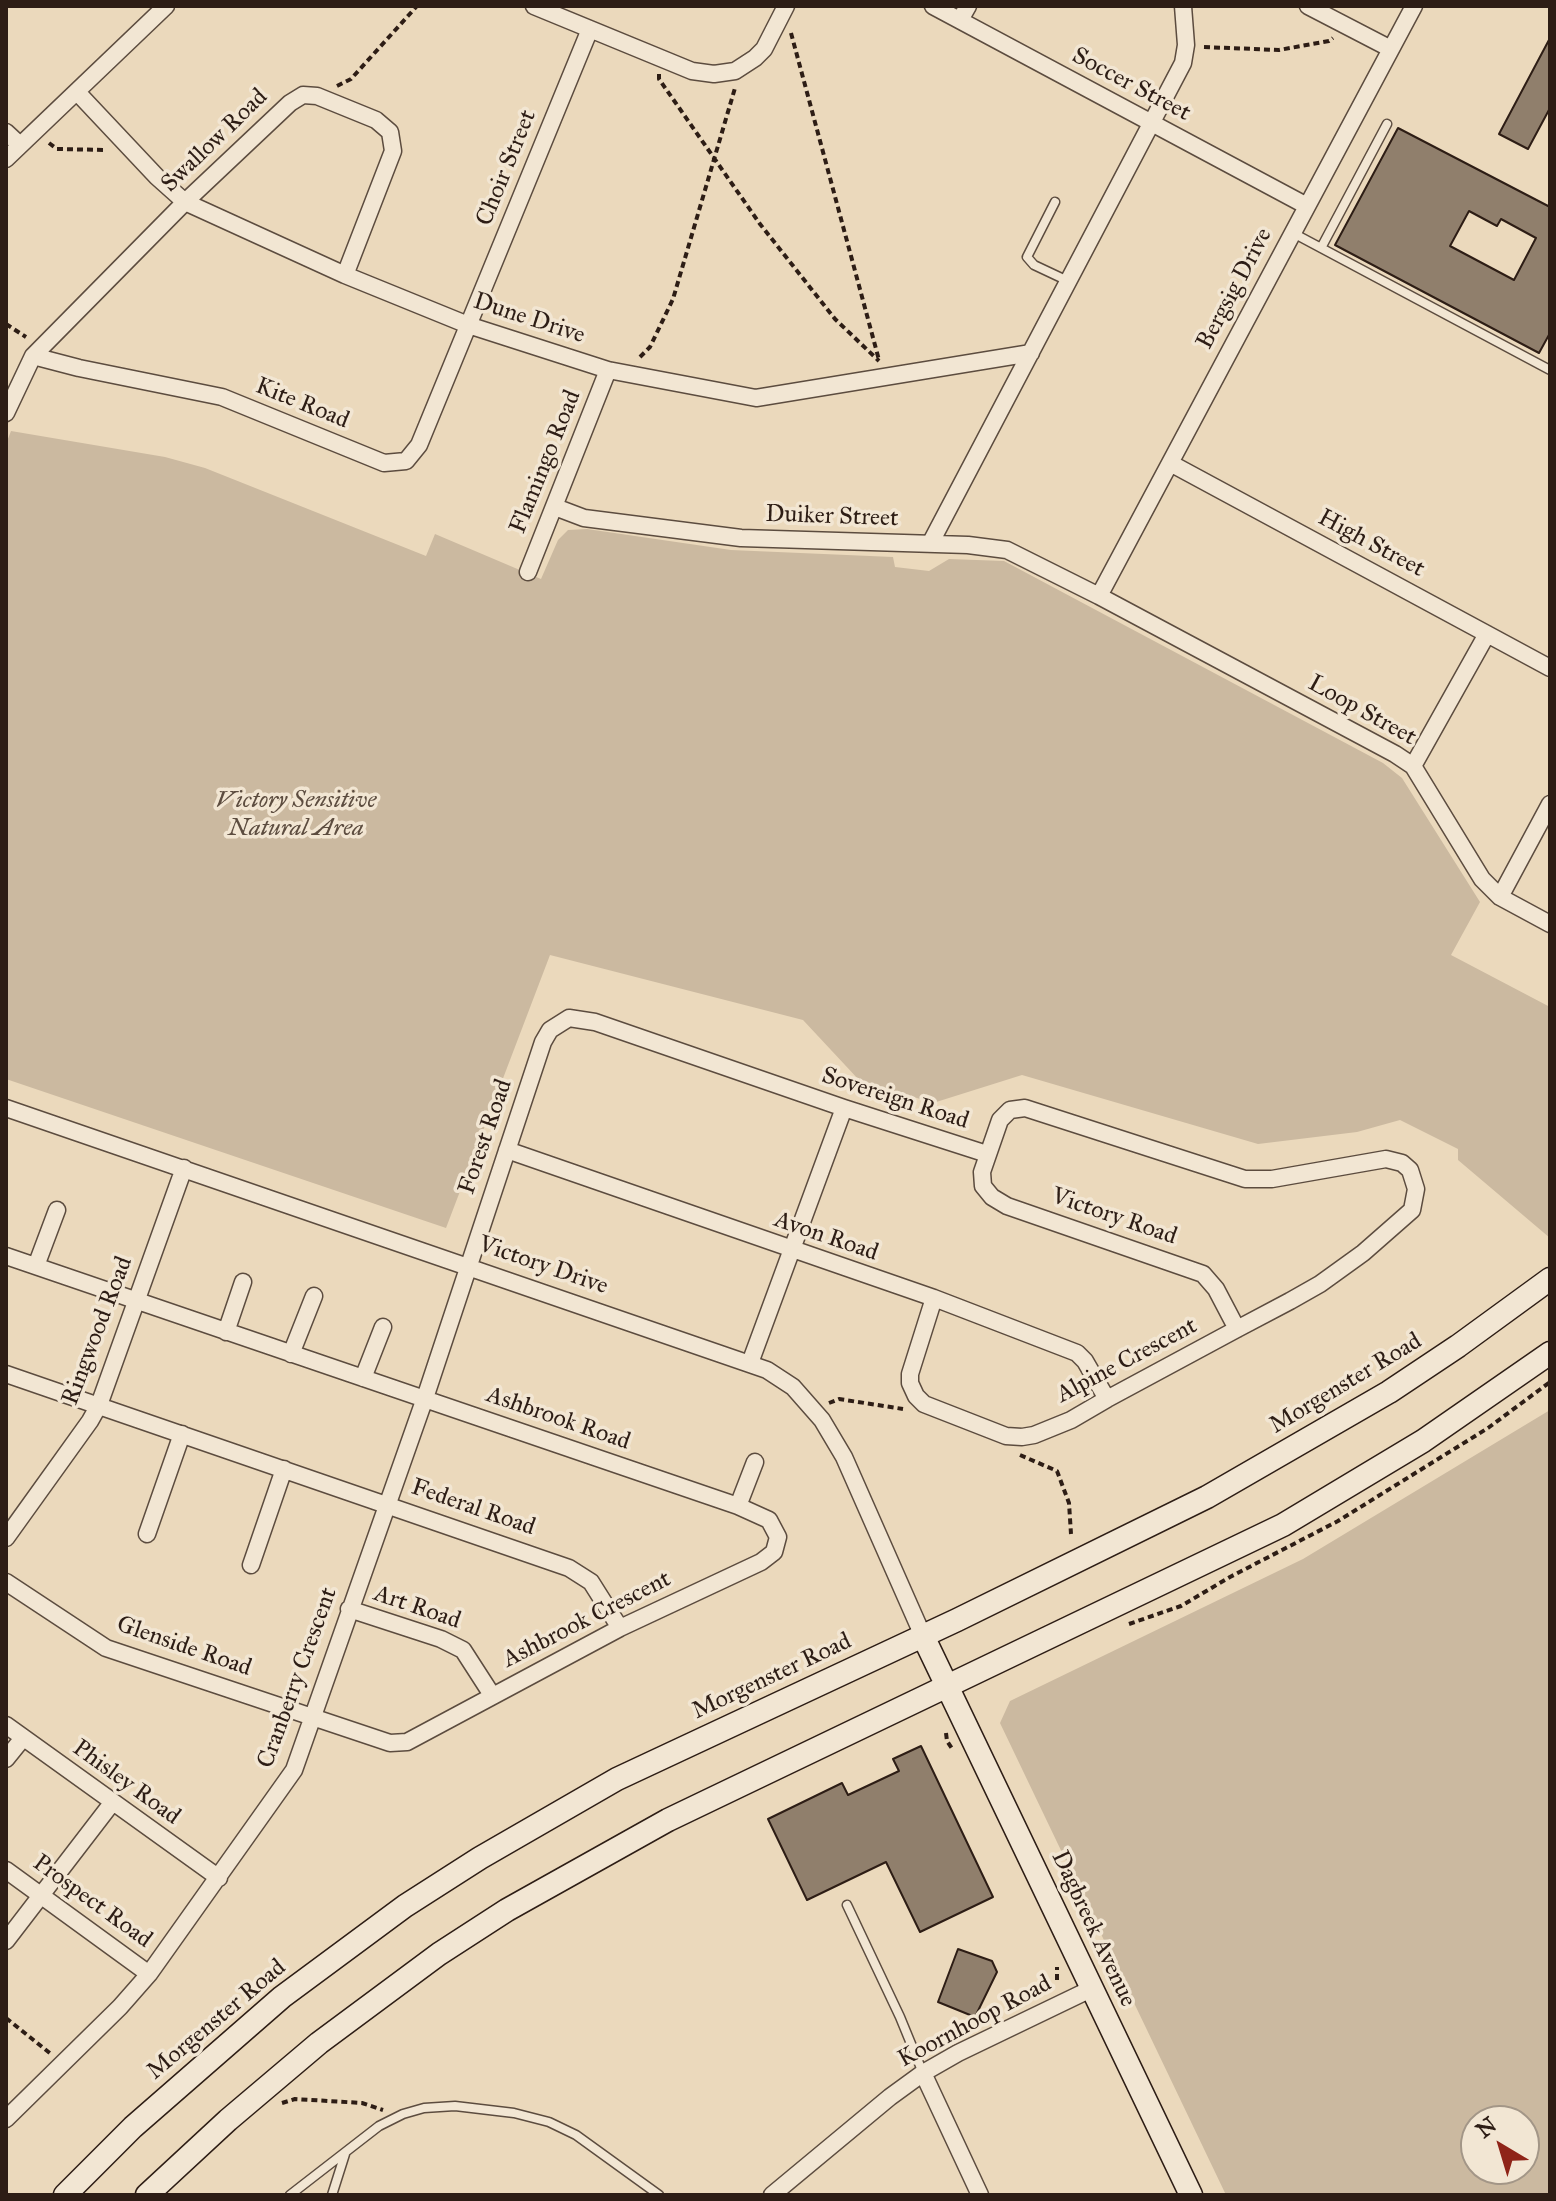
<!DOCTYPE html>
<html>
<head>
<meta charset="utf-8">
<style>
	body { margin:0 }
	#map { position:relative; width:1556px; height:2201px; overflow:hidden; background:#ebd9bc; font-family:"IM FELL Great Primer",serif }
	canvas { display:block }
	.frame { position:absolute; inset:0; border:8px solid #2d1d15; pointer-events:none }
	.north { position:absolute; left:1460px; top:2105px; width:80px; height:80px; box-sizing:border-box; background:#f2e6d3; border:2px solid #a39687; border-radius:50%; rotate:322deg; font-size:22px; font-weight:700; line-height:32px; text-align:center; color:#2d1d15 }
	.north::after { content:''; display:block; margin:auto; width:28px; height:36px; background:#8f2418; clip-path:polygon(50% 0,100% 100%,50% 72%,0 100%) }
</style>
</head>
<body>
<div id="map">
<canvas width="1556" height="2201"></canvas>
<div class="frame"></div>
<div class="north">N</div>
</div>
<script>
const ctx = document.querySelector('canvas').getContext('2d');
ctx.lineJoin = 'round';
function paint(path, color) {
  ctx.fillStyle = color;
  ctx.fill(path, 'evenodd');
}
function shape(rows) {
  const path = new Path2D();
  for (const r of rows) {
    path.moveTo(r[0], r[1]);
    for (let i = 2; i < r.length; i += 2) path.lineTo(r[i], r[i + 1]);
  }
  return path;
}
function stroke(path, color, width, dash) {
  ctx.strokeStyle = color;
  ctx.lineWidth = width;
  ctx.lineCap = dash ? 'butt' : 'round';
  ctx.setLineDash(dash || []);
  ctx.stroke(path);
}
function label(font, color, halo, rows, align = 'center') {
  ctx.font = font + ' "IM FELL Great Primer",serif';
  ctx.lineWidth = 7;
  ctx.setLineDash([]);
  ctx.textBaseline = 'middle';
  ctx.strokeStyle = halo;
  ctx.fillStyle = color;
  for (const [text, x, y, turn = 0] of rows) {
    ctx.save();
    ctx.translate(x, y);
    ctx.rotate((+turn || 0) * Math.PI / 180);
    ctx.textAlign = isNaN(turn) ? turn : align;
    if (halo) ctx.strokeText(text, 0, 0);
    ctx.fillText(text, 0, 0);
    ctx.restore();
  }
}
const green = shape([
	[11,431,165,457,205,468,426,556,435,534,541,579,558,540,568,530,587,529,731,550,893,557,895,567,929,571,949,559,1004,561,1383,763,1402,778,1480,902,1451,955,1550,1007,1550,1238,1458,1160,1458,1149,1400,1120,1357,1132,1258,1144,1022,1075,933,1103,859,1080,803,1020,550,955,446,1228,6,1079,6,444],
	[1550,1410,1550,2195,1226,2195,1000,1723,1010,1701,1303,1559],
	[1476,2121,1524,2121,1524,2169,1476,2169]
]);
const building = shape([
	[1550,38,1550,108,1528,149,1499,134,1550,38],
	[1398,128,1550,207,1550,333,1539,353,1335,245,1398,128],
	[1469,211,1497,226,1501,219,1536,238,1514,280,1450,246,1469,211],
	[921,1746,993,1897,920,1932,886,1862,807,1900,768,1819,842,1783,848,1795,899,1771,893,1759,921,1746],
	[958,1949,992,1961,997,1972,975,2017,938,2002,958,1949]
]);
const path = shape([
	[791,33,879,360],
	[1204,47,1279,50,1329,41,1333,38],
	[659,74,659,79,760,224,835,319,879,361],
	[337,86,351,79,417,6],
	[49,143,57,149,106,150],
	[6,324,26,337],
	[640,357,650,347,673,299,735,88],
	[829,1403,839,1399,903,1409],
	[1020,1455,1057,1471,1069,1503,1071,1534],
	[1129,1624,1181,1606,1230,1577,1338,1521,1488,1428,1550,1382],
	[946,1733,947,1741,953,1750],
	[1057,1980,1057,1967],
	[6,2018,51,2054],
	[282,2103,295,2099,362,2103,383,2110]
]);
const lane = shape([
	[1055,202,1027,257,1034,265,1068,281],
	[1293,233,1550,370],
	[1321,248,1387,124],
	[847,1905,900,2017,923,2073],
	[290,2195,379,2126,403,2114,424,2108,455,2106,514,2113,549,2122,576,2135,659,2195],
	[332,2195,345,2154]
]);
const street = shape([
	[534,6,692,71,714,74,735,71,755,58,764,49,786,6],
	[933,6,1307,206],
	[1308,6,1391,49],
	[960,20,968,6],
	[77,92,157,177,185,202,345,275,468,325,608,370,756,398,1031,353],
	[6,132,20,145],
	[6,159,166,6],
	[33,356,79,368,222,397,384,463,406,461,419,445,590,29],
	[6,413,33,356,185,202,290,103,303,95,317,96,376,120,390,132,393,151,345,275],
	[1170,463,1550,668],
	[555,507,584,518,741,538,968,545,1007,550,1099,596,1395,754,1413,766,1482,879,1500,897,1550,924],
	[930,544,1183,63,1186,45,1183,6],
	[528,572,608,370],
	[1099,596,1414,6],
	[1413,766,1487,634],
	[1500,897,1550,804],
	[6,1108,767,1370,793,1387,822,1420,844,1457,923,1636],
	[507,1150,934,1298,1077,1353,1085,1361,1107,1399],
	[6,1256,738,1506],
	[36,1266,57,1210],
	[934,1298,910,1374,910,1383,916,1396,924,1404,1006,1436,1022,1437,1034,1435,1071,1420,1107,1399,1237,1329,1290,1301,1320,1284,1363,1253,1412,1210,1416,1189,1410,1170,1402,1163,1386,1159,1272,1179,1245,1179,1025,1108,1010,1110,1000,1120,982,1172,983,1186,992,1197,1007,1206,1203,1274,1216,1289,1237,1329],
	[226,1332,243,1282],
	[291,1354,314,1296],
	[750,1363,844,1108],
	[6,1374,569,1568,591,1582,620,1628],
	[363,1378,383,1327],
	[147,1534,182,1434],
	[6,1538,90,1421,99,1405,184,1168],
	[251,1565,284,1469],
	[6,1582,106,1648,390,1743,407,1742,620,1628,761,1562,774,1552,778,1537,769,1520,738,1506,755,1462],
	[349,1609,441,1639,463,1650,492,1695],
	[6,1725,219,1878],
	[6,1759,23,1738],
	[6,1870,149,1974],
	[6,1941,112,1803],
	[923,2073,980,2195],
	[6,2119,120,2007,149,1974,294,1770,425,1398,543,1042,550,1030,569,1018,595,1022,844,1108,987,1154],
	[772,2195,890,2097,923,2073,958,2053,1093,1988]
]);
const secondary = shape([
	[923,1636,1191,2195],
	[65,2195,133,2127,282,1997,405,1906,480,1858,617,1779,957,1620,1207,1497,1389,1392,1458,1346,1550,1279],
	[147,2195,228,2120,319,2043,439,1954,507,1910,668,1820,1283,1525,1423,1441,1550,1353]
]);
const streetNames = [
	["Soccer Street",1131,85,28],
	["Swallow Road",215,141,-44],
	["Choir Street",507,168,-68],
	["Bergsig Drive",1235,289,-62],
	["Dune Drive",529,319,18],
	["Kite Road",302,404,22],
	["Flamingo Road",546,462,-68],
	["Duiker Street",832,517,2],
	["High Street",1371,544,28],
	["Loop Street",1362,711,29],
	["Sovereign Road",895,1099,18],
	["Forest Road",486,1137,-71],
	["Victory Road",1114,1217,19],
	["Avon Road",826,1237,19],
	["Victory Drive",543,1266,19],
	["Ringwood Road",98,1331,-69],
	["Alpine Crescent",1127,1361,-28],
	["Morgenster Road",1346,1384,-31],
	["Ashbrook Road",558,1419,19],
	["Federal Road",473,1508,19],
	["Art Road",417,1608,19],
	["Ashbrook Crescent",587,1620,-27],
	["Glenside Road",184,1647,19],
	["Morgenster Road",772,1677,-25],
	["Cranberry Crescent",298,1678,-70],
	["Phisley Road",126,1783,36],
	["Prospect Road",92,1902,36],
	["Dagbreek Avenue",1093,1929,65],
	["Morgenster Road",217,2020,-40],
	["Koornhoop Road",975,2022,-28]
];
const parkNames = [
	["Victory Sensitive",296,801],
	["Natural Area",296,829]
];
paint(green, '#cbb9a0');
paint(building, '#907f6c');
stroke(building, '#2d1d15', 2);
stroke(lane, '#5c4c3f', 11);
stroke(street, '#5c4c3f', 19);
stroke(secondary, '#2d1d15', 25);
stroke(path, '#2d1d15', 4, [6, 4]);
stroke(lane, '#f2e6d3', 8);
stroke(street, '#f2e6d3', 16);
stroke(secondary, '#f2e6d3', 22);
label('24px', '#2d1d15', '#f2e6d3', streetNames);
label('italic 24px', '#5c4c3f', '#f2e6d3', parkNames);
</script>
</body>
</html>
